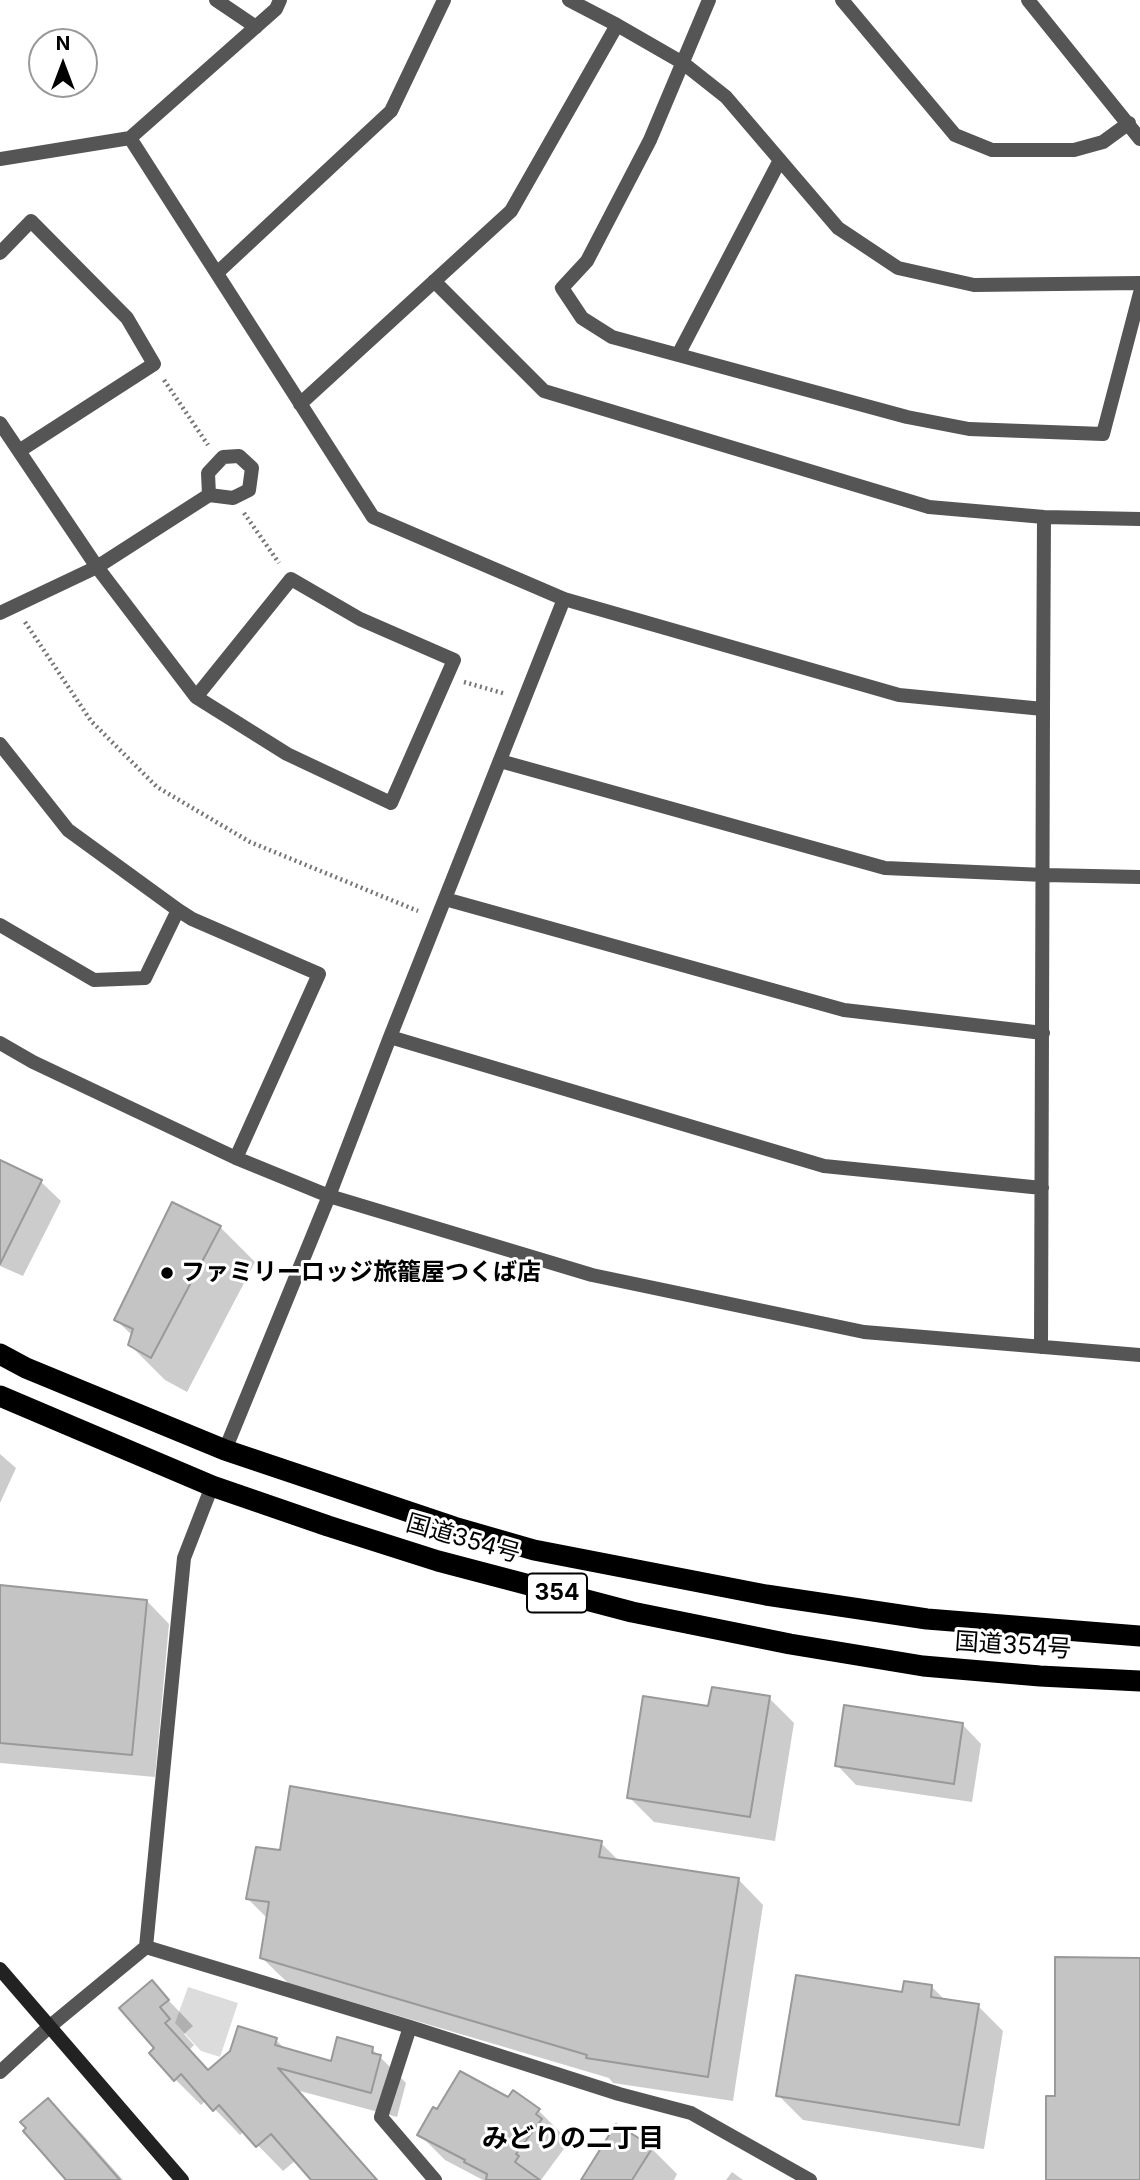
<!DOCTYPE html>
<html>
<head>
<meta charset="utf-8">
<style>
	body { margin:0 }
	#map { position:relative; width:1140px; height:2180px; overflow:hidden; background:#fff; font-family:Inter,sans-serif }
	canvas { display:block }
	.north { position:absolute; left:28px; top:28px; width:70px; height:70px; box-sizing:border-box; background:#fff; border:2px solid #999; border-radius:50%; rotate:0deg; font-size:19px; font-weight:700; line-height:28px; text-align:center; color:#000 }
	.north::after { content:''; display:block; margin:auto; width:24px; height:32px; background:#000; clip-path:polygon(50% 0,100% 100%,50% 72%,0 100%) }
</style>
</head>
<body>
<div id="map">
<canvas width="1140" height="2180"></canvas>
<div class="north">N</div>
</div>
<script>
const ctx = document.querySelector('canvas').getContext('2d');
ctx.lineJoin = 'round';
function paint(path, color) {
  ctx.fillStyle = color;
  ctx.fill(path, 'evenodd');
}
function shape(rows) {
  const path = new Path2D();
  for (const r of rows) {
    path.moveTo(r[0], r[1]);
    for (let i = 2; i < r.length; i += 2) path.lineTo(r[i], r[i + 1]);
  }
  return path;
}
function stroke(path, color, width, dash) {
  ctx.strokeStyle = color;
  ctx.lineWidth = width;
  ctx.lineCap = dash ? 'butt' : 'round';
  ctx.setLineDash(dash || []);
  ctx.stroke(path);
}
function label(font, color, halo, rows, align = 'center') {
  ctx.font = font + ' Inter,"Noto Sans JP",sans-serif';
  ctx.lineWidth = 6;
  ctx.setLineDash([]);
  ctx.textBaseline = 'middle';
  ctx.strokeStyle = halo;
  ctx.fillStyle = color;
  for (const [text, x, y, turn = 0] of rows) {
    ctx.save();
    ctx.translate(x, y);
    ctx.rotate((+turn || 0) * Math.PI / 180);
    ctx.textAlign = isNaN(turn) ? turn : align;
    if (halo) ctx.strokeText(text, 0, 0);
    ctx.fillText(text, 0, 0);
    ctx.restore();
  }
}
const green = shape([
	[188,1987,238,2003,220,2057,201,2051,175,2023]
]);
const shadow = shape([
	[0,1162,41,1182,61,1201,23,1276,0,1266],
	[220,1227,255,1262,187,1392,165,1380,130,1345,133,1336,116,1320],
	[0,1454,16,1468,0,1503],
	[0,1587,147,1601,169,1624,155,1777,0,1763],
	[769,1698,794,1723,775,1841,654,1822,629,1797],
	[962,1724,981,1744,972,1802,856,1785,837,1765],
	[601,1843,620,1862,738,1879,763,1905,733,2101,613,2083,609,2078,288,1983,262,1958,268,1919,248,1899],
	[151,1982,193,2026,184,2034,194,2045,189,2050,209,2071,276,2040,286,2050,332,2063,372,2049,406,2083,397,2117,300,2091,378,2180,313,2180,296,2160,283,2171,244,2131,240,2135,206,2100,201,2105,175,2079,156,2048],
	[932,1987,946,2001,978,2006,1003,2031,984,2149,803,2120,778,2095,904,1994],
	[514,2093,539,2111,564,2136,561,2140,566,2146,541,2180,483,2180,445,2160,420,2135,438,2111,509,2099],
	[48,2100,83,2135,123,2180,67,2180],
	[652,2149,677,2174,674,2180,583,2180],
	[732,2172,743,2180,726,2180]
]);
const building = shape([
	[0,1160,42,1180,0,1264,0,1160],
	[172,1202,221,1226,151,1358,128,1345,133,1329,114,1320,172,1202],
	[0,1585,147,1600,132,1755,0,1743,0,1585],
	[712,1687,770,1696,750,1817,627,1798,643,1696,708,1706,712,1687],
	[844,1705,963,1723,954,1784,835,1766,844,1705],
	[290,1786,602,1841,599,1857,739,1878,708,2077,586,2058,587,2055,260,1958,269,1902,246,1899,256,1847,280,1850,290,1786],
	[1055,1957,1140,1958,1140,2180,1046,2180,1046,2096,1055,2096,1055,1957],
	[796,1975,902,1992,904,1981,932,1985,931,1997,979,2004,959,2125,776,2096,796,1975],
	[152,1980,169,2000,160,2007,170,2019,165,2023,208,2070,230,2051,238,2026,277,2038,275,2045,331,2061,337,2037,373,2047,372,2053,381,2055,371,2093,278,2068,377,2180,311,2180,271,2134,256,2147,219,2105,213,2111,181,2074,174,2081,149,2053,154,2048,119,2008,152,1980],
	[460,2071,508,2097,513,2090,540,2109,536,2114,542,2119,516,2154,519,2156,515,2162,540,2180,486,2180,487,2174,464,2162,465,2160,417,2135,433,2107,437,2109,460,2071],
	[48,2098,120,2180,66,2180,39,2149,23,2131,26,2128,20,2122,48,2098],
	[616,2124,653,2147,632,2180,581,2180,616,2124]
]);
const path = shape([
	[164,380,208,445],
	[244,513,279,563],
	[25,622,91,721,157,787,250,842,418,911],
	[464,682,506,694]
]);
const street = shape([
	[216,0,256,27],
	[709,0,650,140,587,261,562,288,582,318,612,337,907,417,969,429,1103,434,1140,293],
	[842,0,955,135,992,150,1074,150,1103,142,1129,123],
	[1028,0,1140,139],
	[617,25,683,63,726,97,838,228,898,268,974,285,1140,283],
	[130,138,373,517,564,599,899,695,1043,709,1041,1347],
	[0,159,130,138,276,9,280,0],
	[0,253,31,221,127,318,154,364,19,451],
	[217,273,391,111,444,0],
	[434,281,544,391,929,507,1044,517,1140,519],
	[678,355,780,160],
	[300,404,511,211,617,25,569,0],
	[0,423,97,567,196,697],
	[291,579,360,619,454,660,391,803,287,754,196,697,291,579],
	[0,613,97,567,209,495,233,498,249,490,252,468,239,456,223,457,208,473,209,495],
	[1043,709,1044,517],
	[0,744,68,830,178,910,192,919,319,974,236,1158],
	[500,761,885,868,1044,875,1140,877],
	[445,899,844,1010,1043,1033],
	[0,925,94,980,145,978,178,910],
	[390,1037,824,1166,1042,1188],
	[0,1043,33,1062,236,1158,329,1196,592,1275,864,1332,1140,1355],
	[225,1450,329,1196,390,1037,564,599],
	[146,1947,184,1558,212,1486],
	[410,2027,381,2117,435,2180],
	[0,2072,49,2027,146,1947,410,2027,619,2094,691,2113,810,2180]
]);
const secondary = shape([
	[0,1969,182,2180]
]);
const highway = shape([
	[0,1354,26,1368,225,1450,454,1527,534,1550,766,1595,927,1619,1140,1636],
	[0,1396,212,1486,328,1526,438,1561,632,1612,790,1644,923,1666,1040,1676,1140,1681]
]);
const markers = [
	[167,1273,7,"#000"]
];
const shields = [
	[557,1593,60]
];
const shieldNames = [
	["354",557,1593]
];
const poiNames = [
	["ファミリーロッジ旅籠屋つくば店",181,1273]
];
const streetNames = [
	["国道354号",463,1539,16],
	["国道354号",1013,1646,4]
];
const neighbourhoodNames = [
	["みどりの二丁目",573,2139]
];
paint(green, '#dcdcdc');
paint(shadow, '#0003');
paint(building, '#c4c4c4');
stroke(building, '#999', 2);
stroke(path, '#777', 4.5, [2, 3.5]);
stroke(street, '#555', 14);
stroke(secondary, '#222', 14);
stroke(highway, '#000', 21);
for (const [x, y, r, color] of markers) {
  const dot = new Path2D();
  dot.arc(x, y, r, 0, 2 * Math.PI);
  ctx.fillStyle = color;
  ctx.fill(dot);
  stroke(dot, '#fff', 2.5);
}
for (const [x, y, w] of shields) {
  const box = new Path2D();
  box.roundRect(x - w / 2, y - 19.5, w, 39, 5);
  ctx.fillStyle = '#fff';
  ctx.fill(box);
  stroke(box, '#000', 2);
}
label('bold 23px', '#000', null, shieldNames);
label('bold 24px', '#000', '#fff', poiNames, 'left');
label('24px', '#000', '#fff', streetNames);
label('bold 26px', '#000', '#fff', neighbourhoodNames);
</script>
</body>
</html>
